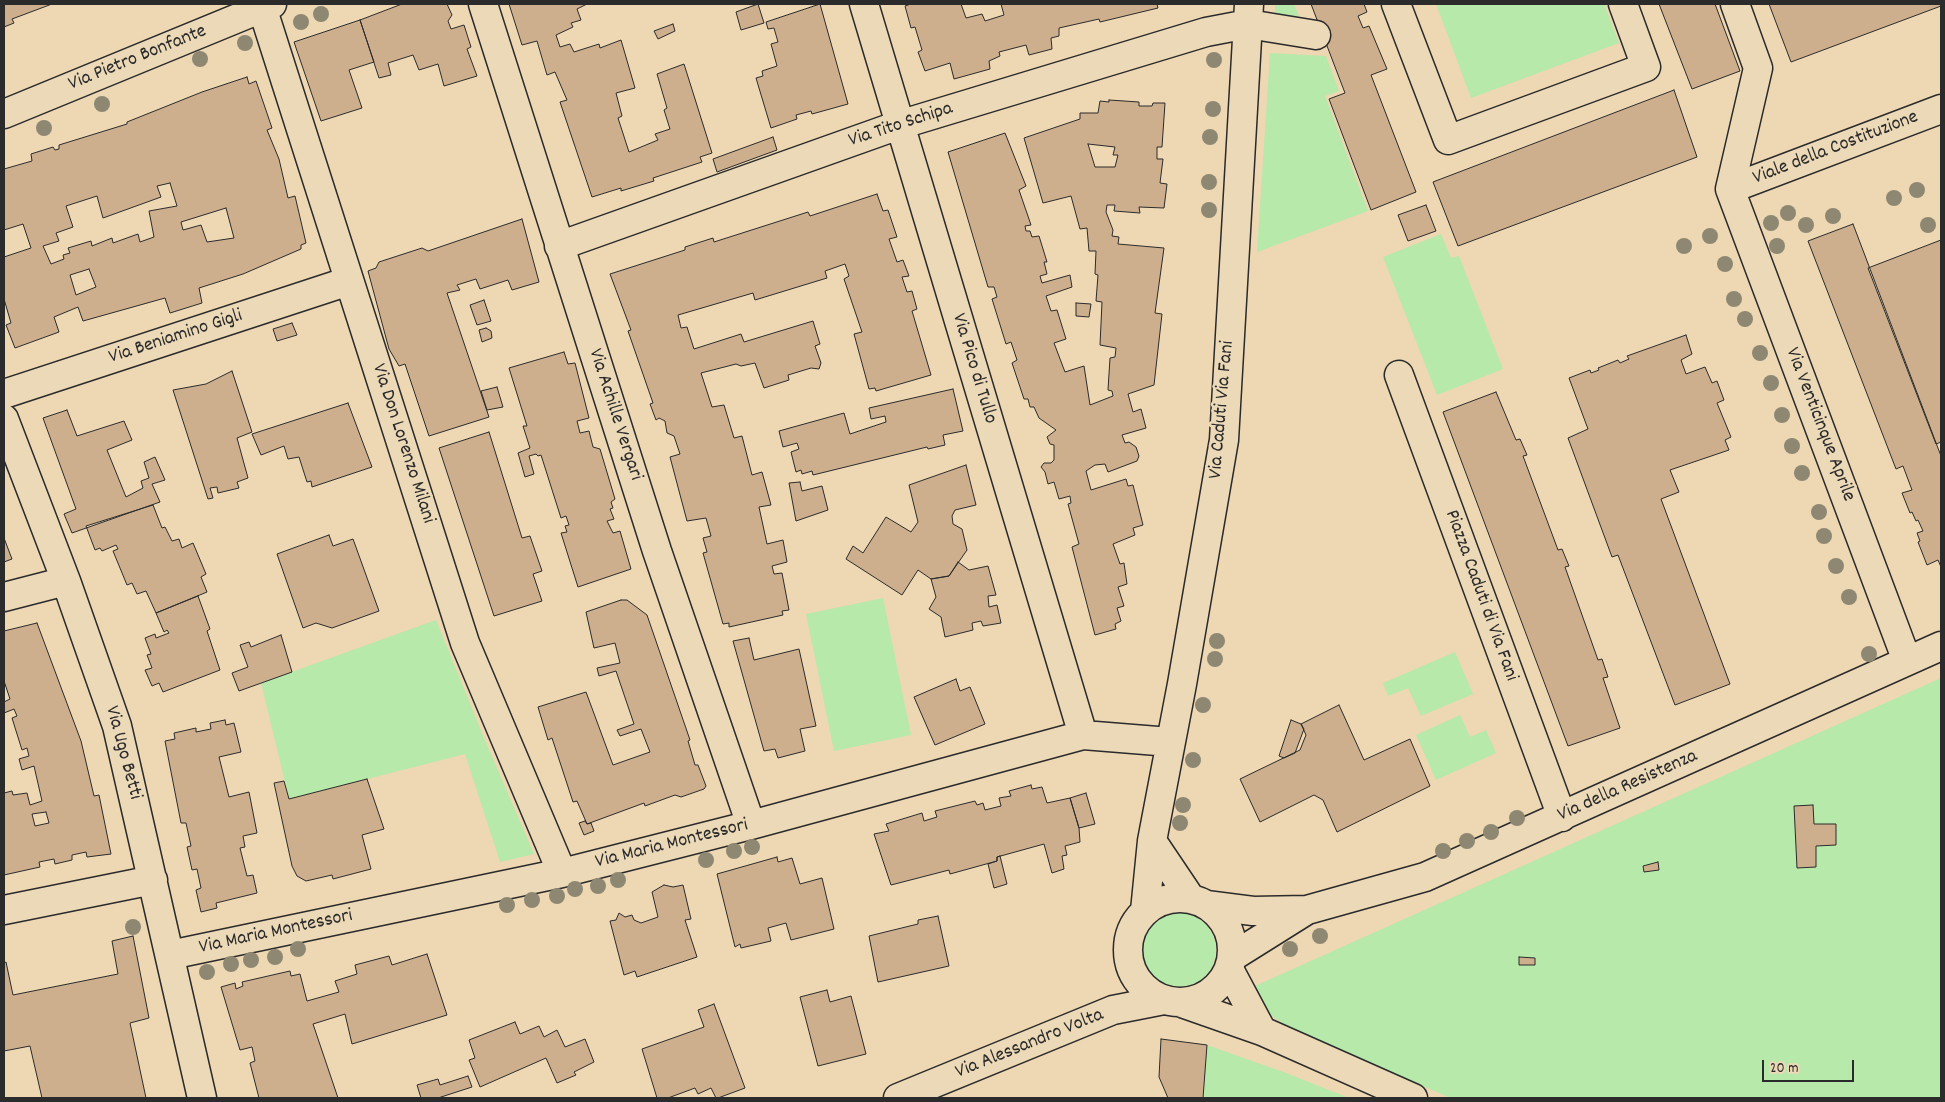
<!DOCTYPE html>
<html>
<head>
<meta charset="utf-8">
<style>
	body { margin:0 }
	#map { position:relative; width:1945px; height:1102px; overflow:hidden; background:#eed7b3; font-family:Dekko,sans-serif }
	canvas { display:block }
	.frame { position:absolute; inset:0; border:5px solid #2b2b2b; pointer-events:none }
	.scale { position:absolute; left:1762px; top:1060px; width:92px; height:22px; box-sizing:border-box; border:2px solid #2b2b2b; border-top:0; padding-left:6px; font-size:15px; line-height:18px; white-space:nowrap; color:#2b2b2b; -webkit-text-stroke:4px #ecd9b7; paint-order:stroke }
</style>
</head>
<body>
<div id="map">
<canvas width="1945" height="1102"></canvas>
<div class="frame"></div>
<div class="scale">20 m</div>
</div>
<script>
const ctx = document.querySelector('canvas').getContext('2d');
ctx.lineJoin = 'round';
function paint(path, color) {
  ctx.fillStyle = color;
  ctx.fill(path, 'evenodd');
}
function shape(rows) {
  const path = new Path2D();
  for (const r of rows) {
    if (r.length === 3) {
      path.moveTo(r[0] + r[2], r[1]);
      path.arc(r[0], r[1], r[2], 0, 2 * Math.PI);
      continue;
    }
    path.moveTo(r[0], r[1]);
    for (let i = 2; i < r.length; i += 2) path.lineTo(r[i], r[i + 1]);
  }
  return path;
}
function stroke(path, color, width, dash) {
  ctx.strokeStyle = color;
  ctx.lineWidth = width;
  ctx.lineCap = dash ? 'butt' : 'round';
  ctx.setLineDash(dash || []);
  ctx.stroke(path);
}
function label(font, color, halo, rows, align = 'center') {
  ctx.font = font + ' Dekko,sans-serif';
  ctx.lineWidth = 5;
  ctx.setLineDash([]);
  ctx.textBaseline = 'middle';
  ctx.strokeStyle = halo;
  ctx.fillStyle = color;
  for (const [text, x, y, turn = 0] of rows) {
    ctx.save();
    ctx.translate(x, y);
    ctx.rotate((+turn || 0) * Math.PI / 180);
    ctx.textAlign = isNaN(turn) ? turn : align;
    if (halo) ctx.strokeText(text, 0, 0);
    ctx.fillText(text, 0, 0);
    ctx.restore();
  }
}
const green = shape([
	[1275,4,1294,4,1302,24,1275,21],
	[1436,4,1604,4,1619,43,1471,98],
	[1270,53,1326,56,1339,91,1325,96,1368,211,1257,252],
	[1441,234,1451,258,1459,256,1503,369,1437,395,1383,257],
	[883,598,911,735,834,751,806,614],
	[436,620,484,738,534,854,500,862,465,754,289,799,261,683],
	[1455,652,1473,694,1421,716,1408,688,1388,696,1383,683],
	[1941,678,1941,1098,1451,1098,1301,1035,1264,1011,1255,997,1255,986],
	[1460,715,1470,737,1486,730,1496,753,1436,780,1416,735],
	[1179,950,37],
	[1161,1039,1207,1045,1286,1073,1349,1098,1168,1098,1159,1077]
]);
const building = shape([
	[4,4,52,4,12,19,14,23,4,27,4,4],
	[402,4,447,4,452,15,448,21,451,29,464,25,471,47,467,49,477,76,444,86,438,64,419,70,413,55,388,63,391,75,379,78,360,20,402,4],
	[509,4,587,4,577,9,581,20,571,23,573,27,556,35,560,47,570,44,574,52,599,44,600,48,621,40,635,88,616,93,622,116,618,118,629,152,658,140,655,134,670,129,664,110,667,108,657,74,684,64,712,153,700,157,702,162,653,178,654,181,621,191,621,188,592,197,560,102,567,100,555,72,547,75,537,41,522,45,509,4],
	[758,4,764,23,741,30,736,12,758,4],
	[820,4,848,104,812,114,811,111,796,115,797,119,771,128,756,78,763,76,762,71,777,66,771,44,778,42,774,28,768,29,766,22,820,4],
	[911,4,961,4,966,18,982,14,985,21,1004,15,1001,4,1157,4,1158,8,1100,22,1099,19,1059,28,1059,36,1051,38,1052,49,1029,55,1026,45,999,52,1000,56,989,61,990,69,954,79,950,63,925,71,918,52,922,50,915,27,911,28,905,6,911,4],
	[1311,4,1364,4,1367,12,1358,16,1363,28,1369,26,1387,69,1371,75,1416,192,1371,210,1329,99,1345,93,1311,4],
	[1659,4,1715,4,1740,71,1692,89,1659,4],
	[1769,4,1941,4,1941,6,1791,62,1769,4],
	[360,20,374,62,349,70,362,108,321,121,294,42,360,20],
	[673,24,675,31,658,39,654,31,673,24],
	[247,77,249,84,256,81,272,128,267,130,279,159,288,198,295,196,306,243,301,245,301,249,243,274,199,288,202,303,170,313,165,298,83,321,78,307,54,317,59,332,15,348,6,325,11,323,4,299,4,257,31,248,23,224,4,230,4,169,32,161,31,154,53,147,55,150,59,149,59,145,127,124,127,122,202,92,247,77],
	[170,183,177,206,149,211,154,237,140,242,138,234,113,243,112,238,92,246,91,241,68,248,70,253,63,255,64,259,51,264,43,246,59,241,56,233,73,227,66,206,97,196,103,218,161,197,157,186,170,183],
	[226,208,234,238,207,242,201,225,183,230,181,222,226,208],
	[89,269,96,287,76,295,70,275,89,269],
	[1674,90,1697,157,1458,246,1433,182,1674,90],
	[1109,100,1139,102,1139,106,1152,106,1153,103,1165,103,1162,147,1157,147,1157,159,1163,159,1160,183,1167,184,1164,208,1139,207,1140,213,1114,211,1115,205,1107,205,1106,212,1113,230,1112,236,1119,237,1118,244,1164,248,1155,313,1162,314,1154,385,1128,394,1133,412,1141,409,1146,428,1122,435,1125,443,1129,442,1136,447,1139,456,1137,461,1108,472,1105,464,1095,465,1086,471,1091,490,1126,479,1128,486,1133,485,1143,525,1133,528,1135,535,1113,544,1120,564,1124,563,1127,584,1118,587,1124,606,1117,608,1121,621,1115,624,1116,629,1095,635,1072,547,1079,544,1068,504,1071,503,1070,496,1059,499,1054,482,1048,484,1045,472,1041,467,1044,463,1051,463,1054,460,1054,445,1050,444,1047,437,1056,430,1039,418,1034,407,1030,407,1028,399,1024,399,1012,363,1017,360,1011,342,1006,344,992,299,997,297,994,287,988,287,948,152,1005,133,1026,186,1019,190,1031,225,1025,226,1026,231,1030,231,1032,237,1039,236,1047,262,1044,262,1047,274,1040,276,1042,283,1070,275,1072,287,1046,296,1051,311,1057,310,1066,339,1054,343,1065,372,1084,366,1090,405,1113,396,1112,391,1108,390,1110,358,1115,357,1116,348,1100,345,1102,302,1096,301,1098,275,1095,274,1096,251,1089,251,1087,228,1080,229,1071,196,1043,203,1024,138,1080,119,1080,113,1098,113,1100,101,1109,102,1109,100],
	[1088,144,1115,147,1113,155,1118,155,1115,167,1095,167,1088,144],
	[773,137,777,150,717,172,713,159,773,137],
	[877,194,883,211,888,210,897,237,889,239,897,262,903,260,909,276,902,277,907,292,912,291,917,309,912,311,931,375,876,391,875,388,869,389,854,334,862,332,844,279,849,276,845,264,825,271,827,278,755,300,753,293,678,315,681,328,687,327,694,349,741,334,744,342,813,321,820,344,815,346,821,363,819,369,811,368,788,375,789,380,764,388,755,363,741,366,736,364,701,373,712,407,724,405,734,438,742,436,752,475,762,472,771,505,759,507,767,544,783,540,787,562,772,566,774,574,782,573,789,610,782,611,783,615,729,627,729,623,723,624,703,553,707,552,703,538,711,536,706,518,687,521,670,457,680,454,674,436,667,433,665,421,659,418,656,420,650,404,653,403,628,331,631,330,610,274,685,250,685,247,713,238,714,242,808,212,810,216,877,194],
	[1426,205,1436,231,1408,241,1398,215,1426,205],
	[522,219,539,282,512,290,508,280,480,289,476,279,457,285,460,290,447,293,489,417,429,436,405,364,399,366,389,349,368,271,376,268,379,262,422,248,428,251,522,219],
	[1853,224,1941,456,1941,567,1938,560,1927,565,1918,542,1920,541,1917,533,1923,531,1918,520,1916,521,1912,512,1910,513,1902,493,1912,490,1903,466,1896,469,1808,241,1853,224],
	[1941,240,1941,442,1936,444,1868,268,1941,240],
	[484,300,491,321,477,325,470,305,484,300],
	[1076,303,1091,304,1089,317,1076,316,1076,303],
	[292,323,297,335,277,341,273,329,292,323],
	[486,328,491,331,492,338,482,342,479,330,486,328],
	[1686,335,1692,354,1681,360,1686,374,1705,367,1712,383,1717,381,1724,400,1717,403,1731,437,1725,440,1729,450,1670,470,1679,492,1661,499,1730,684,1675,705,1618,555,1612,557,1568,438,1588,429,1569,378,1590,370,1591,373,1599,370,1598,368,1618,360,1620,363,1629,359,1627,356,1686,335],
	[564,352,568,364,575,363,589,418,577,421,580,433,589,431,593,447,600,449,615,499,611,502,613,508,610,509,614,519,607,521,613,533,620,531,631,569,578,587,561,533,567,532,565,526,569,525,566,516,561,518,541,455,538,456,536,454,529,456,534,474,525,477,518,453,530,448,523,426,527,426,509,368,564,352],
	[232,371,252,432,237,438,248,478,237,482,239,488,218,493,217,487,210,488,213,498,208,499,173,390,206,384,232,371],
	[497,387,503,407,487,410,481,391,497,387],
	[953,389,963,431,943,435,945,445,928,449,927,447,813,475,812,471,802,474,801,470,796,472,791,452,799,449,797,443,783,447,779,431,844,413,850,434,886,422,885,416,871,419,869,408,953,389],
	[1496,392,1516,440,1520,439,1527,455,1523,456,1558,550,1562,549,1569,566,1565,567,1598,660,1602,659,1608,677,1603,678,1620,728,1568,746,1443,412,1496,392],
	[348,403,372,467,312,487,311,481,307,482,299,457,288,459,284,446,261,455,252,434,348,403],
	[67,410,77,436,124,421,132,440,107,450,126,497,143,488,141,481,149,478,144,462,155,457,165,480,152,484,160,502,72,533,64,514,76,509,43,418,67,410],
	[489,432,522,538,530,536,542,571,533,574,542,601,494,616,439,448,489,432],
	[966,465,976,505,955,510,952,516,953,524,962,529,967,550,949,576,931,579,918,570,902,595,846,559,853,546,863,553,886,517,911,532,918,522,909,485,966,465],
	[800,482,802,491,822,486,828,510,796,521,789,483,800,482],
	[153,505,162,528,165,527,172,541,179,539,182,548,193,543,206,574,201,577,207,592,156,613,146,591,137,594,132,583,127,585,113,551,118,549,116,545,102,551,100,548,95,550,86,526,153,505],
	[329,535,333,546,353,539,379,611,332,628,316,623,303,628,277,554,329,535],
	[4,538,12,559,4,562,4,538],
	[958,562,969,570,988,566,996,595,988,596,989,607,997,605,1001,623,983,626,981,621,972,623,973,630,945,637,941,617,929,609,936,597,931,579,949,576,958,562],
	[198,596,210,629,207,631,220,670,163,692,159,683,152,686,145,670,152,668,147,655,151,654,145,638,155,634,156,638,169,633,167,630,164,632,156,613,198,596],
	[621,600,627,600,647,615,690,740,688,741,695,765,698,765,706,786,704,789,681,797,675,795,645,806,644,803,587,824,577,801,573,802,552,738,548,740,538,707,586,692,613,765,650,752,641,729,620,736,617,730,634,724,616,671,599,676,597,668,620,663,615,643,594,648,586,612,621,600],
	[37,623,81,741,94,796,99,795,111,854,87,857,86,852,72,855,72,860,55,864,54,859,39,862,40,867,4,875,4,793,12,791,13,795,27,793,30,805,42,801,34,766,22,770,19,759,29,756,27,748,22,750,12,718,17,716,14,709,4,713,4,702,10,699,4,681,4,631,37,623],
	[46,812,49,823,35,826,32,814,46,812],
	[281,635,292,672,239,691,232,673,248,667,240,645,249,642,251,647,281,635],
	[749,638,754,660,799,649,816,726,800,729,805,751,778,758,775,749,764,751,733,641,749,638],
	[956,679,960,691,970,687,985,724,935,745,914,697,956,679],
	[1339,705,1364,760,1410,739,1430,786,1337,832,1323,800,1314,795,1260,822,1240,779,1300,750,1306,735,1301,724,1339,705],
	[225,720,226,725,234,723,241,752,219,757,229,797,249,792,257,833,243,836,245,847,240,848,247,876,253,875,257,893,216,903,217,908,201,912,196,890,201,888,197,869,192,870,187,847,191,846,186,823,181,823,165,741,175,739,174,733,196,728,196,732,211,729,210,723,225,720],
	[1291,720,1301,724,1304,729,1295,753,1284,758,1279,756,1291,720],
	[367,779,384,829,362,835,371,869,333,879,332,875,306,881,297,876,292,866,274,783,284,781,289,799,367,779],
	[1031,785,1032,789,1042,787,1047,803,1070,798,1079,828,1080,842,1065,846,1067,855,1062,856,1064,869,1052,873,1044,844,997,857,997,861,950,874,949,870,891,885,874,834,889,831,886,824,922,813,924,821,937,817,935,811,975,801,977,805,983,803,985,810,1001,806,999,798,1011,796,1009,791,1031,785],
	[1086,793,1095,824,1079,828,1070,798,1086,793],
	[1813,805,1814,824,1836,824,1836,845,1816,846,1816,867,1797,868,1794,806,1813,805],
	[585,821,587,824,591,823,594,831,584,835,579,823,585,821],
	[1000,856,1007,884,994,888,988,864,997,861,997,857,1000,856],
	[777,857,778,862,792,858,800,884,822,878,834,929,791,940,786,923,768,928,771,941,741,948,740,944,735,947,717,874,777,857],
	[1658,862,1659,870,1644,872,1643,866,1658,862],
	[664,885,673,887,683,885,691,919,685,920,697,957,637,977,635,971,624,975,610,921,616,920,619,913,625,917,632,915,634,920,641,923,658,917,652,892,664,885],
	[938,916,949,966,878,982,869,936,918,924,918,920,938,916],
	[133,936,149,1018,130,1023,146,1098,42,1098,30,1046,4,1051,4,963,6,962,13,995,118,974,112,941,133,936],
	[427,954,447,1015,352,1044,345,1014,313,1024,338,1098,259,1098,250,1063,255,1061,252,1047,240,1050,221,987,235,983,236,989,243,986,242,982,290,971,291,976,300,974,307,1001,339,992,335,981,357,974,355,965,389,956,392,965,427,954],
	[1519,957,1535,958,1535,965,1519,965,1519,957],
	[827,990,830,1002,851,996,866,1054,818,1066,800,997,827,990],
	[714,1004,745,1088,718,1098,716,1098,711,1088,698,1094,695,1088,668,1098,657,1098,642,1049,704,1027,698,1010,714,1004],
	[515,1022,520,1034,539,1026,544,1037,557,1030,565,1047,585,1039,594,1062,574,1072,576,1075,557,1083,546,1058,480,1087,469,1060,475,1058,469,1040,515,1022],
	[1161,1039,1207,1045,1203,1098,1168,1098,1159,1077,1161,1039],
	[468,1076,472,1087,438,1098,421,1098,417,1085,438,1079,440,1085,468,1076]
]);
const minor = shape([
	[483,4,657,551,751,825],
	[864,4,1083,735],
	[1396,4,1448,140,1646,67,1623,4],
	[262,7,465,643,562,873],
	[4,114,272,4],
	[1730,189,1907,661],
	[1730,189,1941,109],
	[1730,189,1758,68,1735,4],
	[559,246,899,125,1206,32,1248,24,1316,35],
	[1399,375,1562,817],
	[4,394,349,281],
	[4,419,66,581,117,726,202,1098],
	[4,597,66,581],
	[1152,841,1191,899],
	[1180,950,52],
	[1206,905,1253,911,1307,910,1425,877,1941,646],
	[4,910,153,880],
	[1145,911,1152,841,1182,684,1224,440,1249,4],
	[170,955,562,873,751,825,1083,735,1170,742],
	[1232,957,1307,910],
	[1229,969,1262,1031],
	[1182,1003,1262,1031,1413,1098],
	[898,1098,1113,1010,1164,1000]
]);
const trees = [
	[321,14],
	[301,22],
	[245,43],
	[200,59],
	[1214,60],
	[102,104],
	[1213,109],
	[44,128],
	[1210,137],
	[1209,182],
	[1917,190],
	[1894,198],
	[1209,210],
	[1788,213],
	[1833,216],
	[1771,223],
	[1806,225],
	[1928,225],
	[1710,236],
	[1684,246],
	[1777,246],
	[1725,264],
	[1734,299],
	[1745,319],
	[1760,353],
	[1771,383],
	[1782,415],
	[1792,446],
	[1802,473],
	[1819,512],
	[1824,536],
	[1836,566],
	[1849,597],
	[1217,641],
	[1869,654],
	[1215,659],
	[1203,705],
	[1193,760],
	[1183,805],
	[1517,818],
	[1180,823],
	[1491,832],
	[1467,841],
	[752,847],
	[734,851],
	[1443,851],
	[706,860],
	[618,880],
	[598,886],
	[575,889],
	[557,896],
	[532,900],
	[507,905],
	[133,927],
	[1320,936],
	[298,949],
	[1290,949],
	[275,957],
	[251,960],
	[231,964],
	[207,972]
];
const streetNames = [
	["Via Pietro Bonfante",138,59,-22],
	["Via Tito Schipa",901,126,-18],
	["Viale della Costituzione",1836,149,-21],
	["Via Beniamino Gigli",176,338,-18],
	["Via Pico di Tullo",973,369,73],
	["Via Caduti Via Fani",1223,410,-85],
	["Via Achille Vergari",614,415,72],
	["Via Venticinque Aprile",1819,425,69],
	["Via Don Lorenzo Milani",402,444,72],
	["Piazza Caduti di Via Fani",1480,596,70],
	["Via Ugo Betti",122,753,75],
	["Via della Resistenza",1628,787,-24],
	["Via Maria Montessori",672,845,-14],
	["Via Maria Montessori",276,933,-12],
	["Via Alessandro Volta",1030,1045,-22]
];
paint(green, '#b6e9aa');
paint(building, '#cdaf8d');
stroke(building, '#2b2b2b', 1);
stroke(minor, '#2b2b2b', 31);
stroke(minor, '#ecd9b7', 28);
ctx.fillStyle = '#8e8873';
for (const [x, y] of trees) {
  ctx.beginPath();
  ctx.arc(x, y, 8, 0, 2 * Math.PI);
  ctx.fill();
}
label('20px', '#2b2b2b', '#ecd9b7', streetNames);
</script>
</body>
</html>
